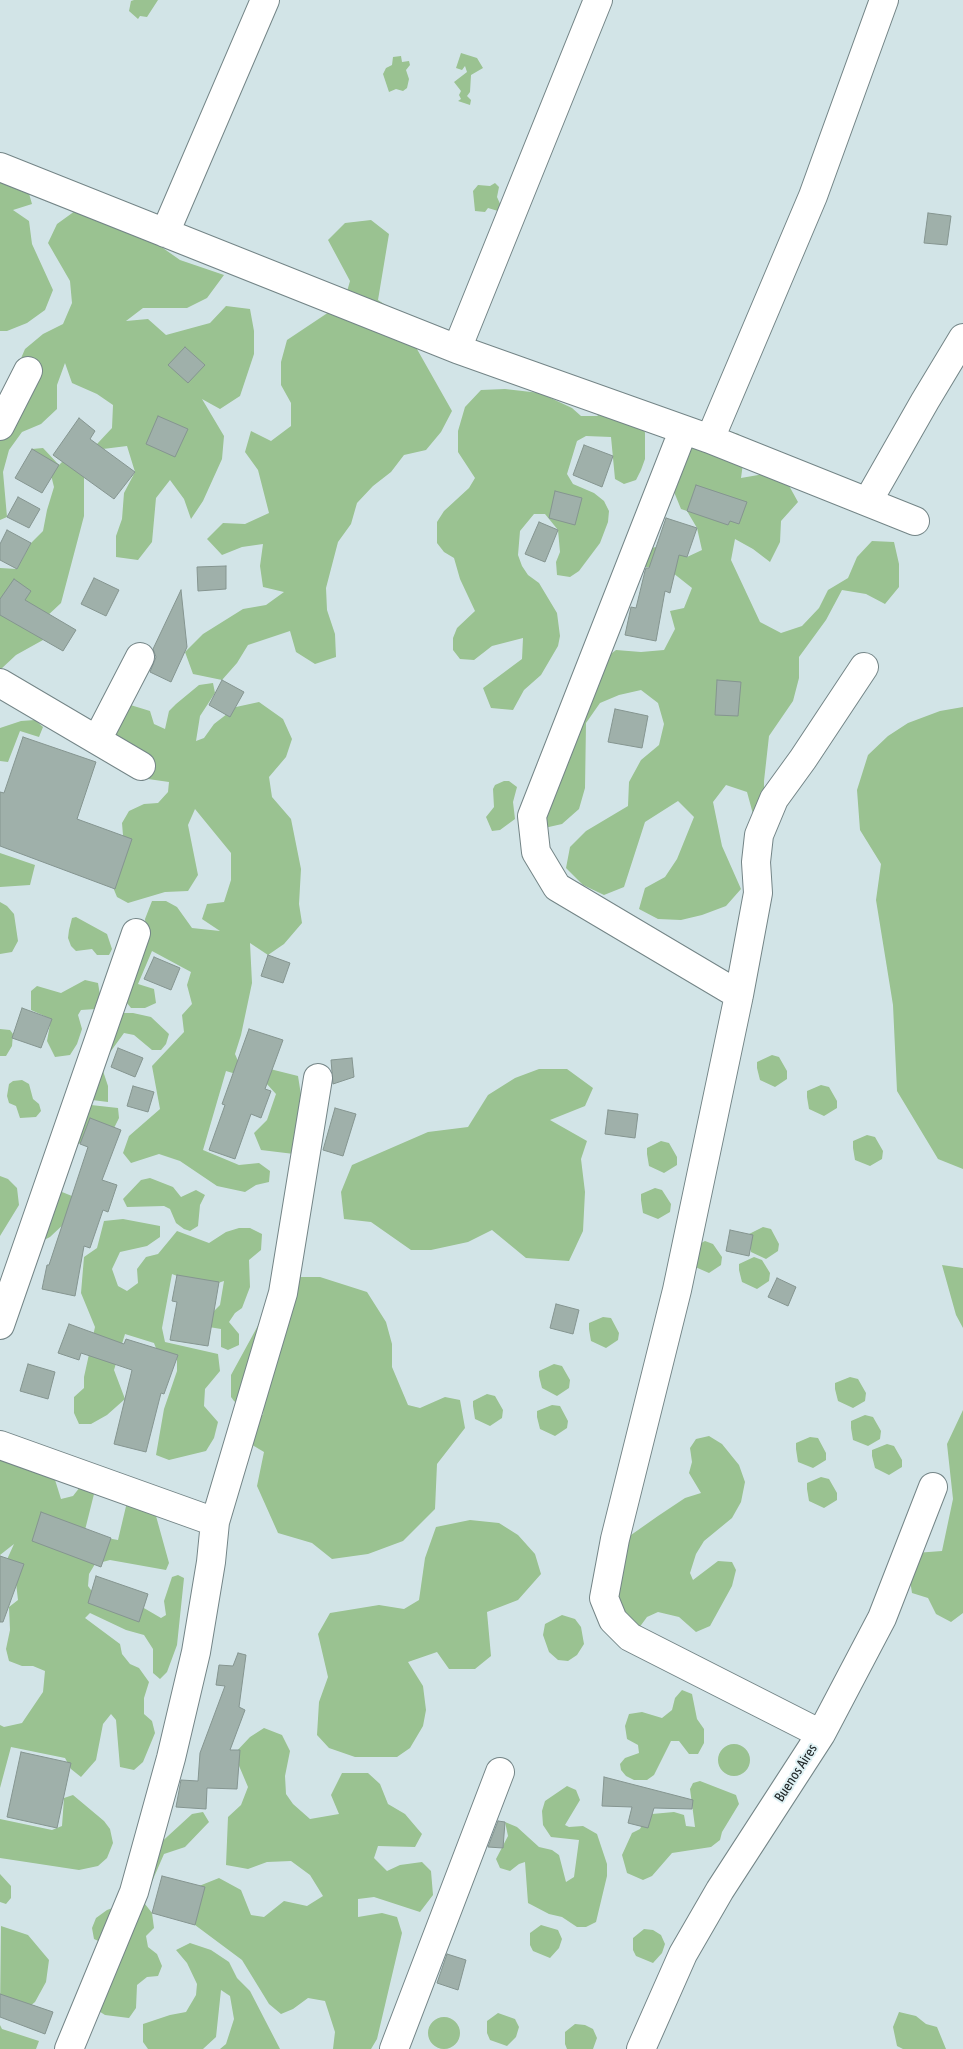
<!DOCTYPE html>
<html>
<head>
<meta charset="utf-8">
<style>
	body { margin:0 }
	canvas { display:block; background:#d2e4e7 }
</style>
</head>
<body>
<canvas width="963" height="2049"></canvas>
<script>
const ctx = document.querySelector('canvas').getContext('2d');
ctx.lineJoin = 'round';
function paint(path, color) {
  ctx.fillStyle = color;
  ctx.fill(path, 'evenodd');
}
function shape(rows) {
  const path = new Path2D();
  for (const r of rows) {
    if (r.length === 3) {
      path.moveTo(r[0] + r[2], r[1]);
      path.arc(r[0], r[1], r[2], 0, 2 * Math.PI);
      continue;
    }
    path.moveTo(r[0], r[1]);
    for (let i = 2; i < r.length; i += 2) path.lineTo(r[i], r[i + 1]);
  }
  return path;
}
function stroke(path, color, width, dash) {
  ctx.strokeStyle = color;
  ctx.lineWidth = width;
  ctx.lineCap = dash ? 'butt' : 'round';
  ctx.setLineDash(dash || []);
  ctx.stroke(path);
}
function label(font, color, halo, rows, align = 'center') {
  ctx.font = font + ' "Asap Condensed",sans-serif';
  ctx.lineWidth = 4;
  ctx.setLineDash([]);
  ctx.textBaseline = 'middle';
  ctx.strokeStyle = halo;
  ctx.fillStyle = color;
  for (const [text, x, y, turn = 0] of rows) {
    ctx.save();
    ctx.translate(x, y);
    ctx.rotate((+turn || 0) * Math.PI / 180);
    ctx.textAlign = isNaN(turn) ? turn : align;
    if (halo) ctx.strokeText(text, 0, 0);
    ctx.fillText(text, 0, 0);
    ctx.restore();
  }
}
const green = shape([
	[134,0,158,0,147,17,140,16,138,19,129,11,131,1],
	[461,53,477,58,483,68,471,75,470,92,467,96,471,100,470,105,458,101,461,99,459,95,461,91,454,82,467,72,465,66,462,70,456,68],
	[401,56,402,62,409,61,410,65,406,70,409,79,407,88,403,91,396,89,389,92,383,74,386,68,392,65,393,57],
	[0,180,26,183,32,204,13,210,29,221,32,244,53,290,45,310,27,323,7,331,0,331],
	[495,183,499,187,497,197,501,206,498,211,488,208,485,212,475,211,473,191,478,185,490,186],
	[75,211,118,227,160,246,180,260,224,275,207,298,187,308,143,308,126,321,148,319,166,335,210,323,226,306,250,309,254,331,254,354,240,396,220,409,202,399,224,436,222,459,203,501,191,519,184,499,170,480,156,498,152,542,138,560,116,557,116,536,122,519,124,493,135,472,127,446,103,449,84,455,84,516,61,603,45,618,43,640,16,655,0,670,0,568,17,569,31,543,43,531,47,510,54,487,49,467,32,449,43,448,59,465,72,452,97,444,112,428,113,405,97,394,72,383,65,363,57,385,57,409,41,424,22,432,9,450,3,472,7,517,0,520,0,421,16,370,25,349,43,334,63,324,72,303,70,281,48,243,57,224],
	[371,220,389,234,378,300,396,312,452,411,441,432,426,450,404,455,391,472,373,486,357,503,351,524,338,542,326,588,327,610,335,634,336,657,315,664,296,652,290,631,248,645,237,663,222,680,193,674,185,652,203,634,243,609,266,605,284,592,263,587,260,566,263,544,242,547,222,555,207,539,223,523,245,524,269,513,258,470,245,452,251,431,271,441,291,426,291,403,281,385,281,362,287,340,344,302,350,281,328,240,345,223],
	[505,389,540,393,572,408,581,416,597,416,606,409,642,421,645,433,645,459,641,470,636,480,624,484,615,479,611,437,586,436,577,441,567,474,573,484,594,493,604,501,609,511,608,522,600,543,579,571,570,577,557,575,556,562,560,552,558,530,545,514,534,514,520,531,518,555,522,566,528,575,539,583,557,613,560,636,558,646,541,675,524,690,513,710,491,708,483,688,522,659,523,638,492,646,474,660,460,659,453,650,453,638,457,628,475,611,460,579,454,558,444,552,437,543,437,522,444,511,469,488,475,478,458,452,458,431,465,407,481,390],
	[716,428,739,434,744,456,741,478,764,474,787,482,798,502,781,521,780,542,770,562,753,549,735,539,731,560,760,622,781,633,802,626,819,608,828,590,848,578,857,557,872,541,894,542,899,564,899,587,885,604,866,594,842,590,826,620,799,657,799,678,793,701,769,736,764,781,764,816,753,836,753,814,747,792,726,785,713,802,722,846,741,889,726,906,702,915,681,920,658,919,639,909,645,888,665,877,677,859,694,817,678,801,645,822,624,887,604,895,583,885,566,868,570,847,586,831,628,806,629,782,641,760,659,745,664,724,658,703,641,690,619,695,600,703,586,723,585,788,579,809,562,824,540,829,541,806,557,790,596,665,616,650,641,652,664,650,675,629,670,611,684,608,692,588,668,569,646,567,634,552,656,547,667,547,687,557,702,550,697,528,687,511,681,509,672,487,677,444],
	[213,683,215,693,200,716,196,741,204,738,214,724,236,707,259,702,283,719,292,739,286,757,269,777,272,797,291,819,301,869,299,904,302,923,284,944,268,955,250,943,252,983,241,1035,235,1054,238,1061,298,1076,301,1095,298,1135,294,1154,261,1150,254,1133,267,1120,276,1094,266,1083,226,1071,203,1150,239,1165,259,1163,270,1171,269,1182,256,1185,245,1192,217,1186,180,1161,159,1154,131,1163,123,1153,129,1136,160,1109,152,1066,184,1032,182,1015,192,1004,187,985,191,972,152,951,138,984,154,989,156,1003,145,1008,131,1008,119,993,146,930,145,919,152,901,166,901,177,907,192,928,220,931,202,919,207,904,224,902,231,880,231,853,195,809,188,825,198,875,188,891,165,892,128,903,117,897,108,875,125,860,122,823,129,811,144,804,158,803,168,792,169,782,148,779,114,767,105,755,101,699,111,695,124,703,150,711,154,724,165,729,169,711,176,704,199,685],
	[963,707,963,1169,938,1159,897,1091,893,1005,876,900,881,864,860,830,857,790,868,755,888,736,908,723,940,711],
	[35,720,43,727,39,737,20,731,8,762,0,761,0,728,21,721],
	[504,781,509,781,517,787,513,802,515,819,500,830,492,831,486,817,494,807,493,789,495,785],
	[0,853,35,865,30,885,0,887],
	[0,902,7,906,14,914,18,941,12,952,0,954],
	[76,917,107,934,112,949,109,955,97,955,92,949,76,951,71,946,68,938,69,930,72,918],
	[85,980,98,983,101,1001,96,1009,81,1010,78,1015,82,1029,77,1044,70,1055,55,1057,47,1041,51,1019,31,1010,31,991,37,986,61,993],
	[114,1013,133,1013,151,1017,169,1034,166,1044,161,1050,152,1050,134,1035,124,1033,103,1062,103,1071,108,1086,108,1102,84,1099],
	[0,1029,10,1030,13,1034,12,1046,6,1056,0,1056],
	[772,1055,779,1057,787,1071,787,1079,775,1087,760,1080,757,1068,757,1062],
	[539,1069,567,1069,593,1088,585,1106,550,1120,587,1141,581,1159,585,1192,583,1231,569,1261,526,1258,492,1230,468,1242,431,1250,411,1250,371,1222,344,1219,341,1192,352,1165,428,1132,468,1127,488,1095,515,1078],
	[22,1080,29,1084,33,1099,39,1104,41,1111,36,1117,20,1118,16,1106,9,1103,7,1096,9,1084,13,1081],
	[821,1085,829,1087,837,1101,837,1108,824,1116,809,1109,807,1097,807,1091],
	[91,1105,118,1108,119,1118,114,1128,76,1145,84,1108],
	[867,1135,875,1137,883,1151,882,1159,870,1166,855,1160,853,1148,853,1141],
	[661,1141,669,1143,677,1157,677,1165,664,1173,649,1166,647,1154,647,1148],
	[0,1176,8,1179,17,1188,19,1205,0,1236],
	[150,1178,173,1187,181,1197,196,1190,205,1195,200,1205,198,1226,190,1231,184,1229,176,1223,170,1209,164,1206,127,1207,123,1199,141,1180],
	[655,1188,662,1190,671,1204,670,1212,658,1219,643,1213,641,1200,641,1194],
	[57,1190,77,1198,67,1221,50,1237,40,1242],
	[123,1219,160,1226,160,1237,147,1246,120,1252,112,1269,118,1286,127,1291,138,1283,137,1269,146,1257,158,1254,177,1231,209,1243,226,1232,239,1228,250,1228,262,1234,261,1250,249,1260,250,1287,242,1308,235,1313,229,1322,239,1334,239,1345,228,1350,221,1347,221,1329,209,1327,211,1314,220,1305,224,1281,206,1287,172,1274,162,1328,165,1342,218,1354,220,1371,205,1389,204,1406,218,1422,214,1438,206,1451,169,1460,156,1455,164,1409,177,1371,177,1356,157,1351,154,1343,125,1334,114,1370,125,1399,107,1415,91,1424,79,1424,74,1413,74,1397,84,1388,84,1377,95,1327,81,1293,84,1257,97,1248,104,1221],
	[763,1227,771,1229,779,1244,778,1251,766,1259,751,1252,749,1240,749,1234],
	[705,1241,713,1244,722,1257,721,1265,709,1273,693,1266,699,1244],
	[754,1257,762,1260,770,1273,769,1281,757,1289,742,1282,739,1270,739,1264],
	[942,1265,963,1268,963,1328,956,1315],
	[292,1277,320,1277,367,1292,386,1322,392,1344,392,1367,408,1405,420,1408,445,1397,460,1400,465,1428,437,1464,435,1509,403,1541,368,1554,332,1559,312,1543,278,1533,257,1486,264,1452,239,1437,242,1411,263,1415,264,1402,238,1404,234,1401,231,1397,231,1375,261,1320],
	[603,1317,611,1318,619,1333,618,1340,606,1348,591,1341,589,1329,589,1323],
	[554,1364,562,1366,570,1380,569,1388,557,1396,542,1388,539,1376,539,1371],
	[850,1377,858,1379,866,1393,865,1401,853,1408,838,1401,835,1389,835,1383],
	[487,1394,495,1396,503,1410,502,1418,490,1426,475,1419,473,1406,473,1401],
	[552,1405,560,1406,568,1421,567,1428,555,1436,540,1429,537,1417,537,1411],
	[963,1410,963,1613,951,1622,936,1614,928,1598,912,1593,909,1574,915,1553,942,1551,953,1499,947,1444],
	[865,1415,873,1417,881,1431,880,1439,868,1446,853,1440,851,1428,851,1421],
	[709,1436,722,1444,739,1465,745,1482,741,1502,732,1518,704,1541,696,1554,690,1573,693,1580,718,1561,732,1562,736,1570,732,1586,710,1626,696,1632,679,1617,658,1612,647,1617,636,1632,618,1631,615,1580,621,1549,631,1535,658,1516,685,1498,701,1493,689,1473,692,1462,690,1448,696,1439],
	[810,1437,818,1438,826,1453,826,1460,813,1468,798,1462,796,1449,796,1443],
	[887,1444,894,1446,902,1460,902,1467,889,1475,875,1468,872,1456,872,1450],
	[0,1446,51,1467,61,1499,73,1496,80,1487,113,1498,94,1494,84,1534,118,1540,127,1502,156,1516,169,1563,166,1570,110,1560,95,1564,89,1574,88,1586,94,1594,137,1604,161,1618,166,1615,164,1601,172,1577,178,1575,184,1578,177,1645,167,1672,160,1679,153,1673,153,1649,144,1635,126,1630,90,1613,85,1618,120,1644,122,1654,130,1664,139,1668,149,1682,144,1698,144,1714,152,1721,155,1733,143,1762,134,1770,120,1767,116,1720,111,1714,103,1724,96,1760,81,1777,71,1769,65,1758,11,1747,0,1788,0,1725,4,1727,22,1723,43,1692,45,1671,33,1666,22,1666,9,1661,6,1649,10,1630,9,1607,18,1600,16,1583,0,1575,14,1544,0,1555],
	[821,1477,829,1479,837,1493,837,1500,824,1508,809,1501,807,1489,807,1483],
	[470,1520,499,1523,518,1535,535,1554,541,1574,518,1600,487,1612,491,1656,475,1669,449,1669,437,1652,408,1662,423,1686,426,1710,423,1726,410,1748,397,1757,355,1757,329,1748,317,1735,319,1702,328,1677,318,1634,330,1613,379,1605,404,1609,419,1600,425,1558,436,1527],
	[562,1615,575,1619,581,1627,584,1644,577,1655,568,1661,558,1660,549,1652,543,1635,545,1624],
	[682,1690,692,1694,697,1719,704,1729,704,1743,698,1754,689,1754,679,1741,671,1741,654,1775,647,1780,634,1780,626,1776,621,1770,620,1764,625,1758,639,1753,638,1745,627,1739,625,1726,629,1714,642,1712,662,1718,672,1710,675,1698],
	[264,1728,282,1735,290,1751,285,1776,286,1794,293,1804,310,1819,339,1814,331,1795,342,1773,368,1773,380,1784,388,1804,405,1814,422,1834,415,1847,378,1846,374,1858,387,1871,400,1865,422,1862,431,1871,433,1895,420,1912,374,1897,358,1899,358,1917,382,1913,397,1917,402,1933,377,2039,371,2049,333,2049,335,2032,325,2001,308,1998,293,2009,281,2014,269,2004,242,1960,195,1925,189,1904,194,1888,219,1878,241,1890,251,1915,264,1917,284,1901,307,1906,323,1896,310,1875,291,1861,267,1862,248,1869,226,1865,228,1817,241,1805,248,1787,234,1754,250,1737],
	[734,1760,16],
	[700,1781,736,1795,739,1804,722,1832,720,1840,711,1847,672,1853,652,1876,643,1880,627,1873,622,1855,632,1833,640,1829,645,1819,652,1814,674,1812,684,1815,686,1826,695,1827,690,1789,693,1783],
	[567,1786,576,1790,580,1800,565,1825,569,1827,583,1826,597,1834,607,1864,607,1876,596,1922,586,1927,577,1927,562,1917,549,1914,528,1903,525,1862,519,1864,510,1871,500,1868,496,1859,508,1836,505,1822,517,1827,539,1847,552,1850,559,1855,566,1882,574,1877,579,1840,551,1837,543,1825,542,1811,545,1801],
	[73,1795,104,1821,110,1829,113,1843,107,1858,98,1866,79,1870,0,1858,0,1819,52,1830,62,1826,64,1798],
	[203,1812,209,1822,185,1847,164,1854,147,1893,145,1904,152,1913,154,1928,146,1936,148,1947,157,1954,162,1966,158,1976,147,1977,137,1985,136,2008,129,2018,105,2015,94,2008,105,1944,94,1939,92,1928,96,1918,107,1910,118,1906,156,1847,192,1814],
	[0,1874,11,1886,11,1898,6,1904,0,1902],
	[541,1925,558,1930,562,1939,559,1948,550,1958,533,1951,530,1945,530,1933],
	[1,1926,28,1935,49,1960,46,1982,35,2002,24,2011,0,2016],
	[644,1929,653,1930,661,1935,665,1944,662,1953,653,1963,636,1956,633,1950,633,1938],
	[190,1943,211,1950,229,1962,237,1978,250,1991,280,2049,220,2049,226,2044,234,2019,230,1996,221,1990,216,2037,203,2049,148,2049,143,2042,143,2024,170,2015,186,2012,196,1995,197,1984,187,1963,176,1950],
	[899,2012,916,2016,926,2024,937,2027,946,2049,903,2049,897,2046,893,2027],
	[498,2013,515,2019,519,2027,516,2037,507,2046,490,2040,487,2033,487,2021],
	[444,2033,16],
	[575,2024,585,2025,593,2029,597,2038,593,2049,567,2049,565,2044,565,2032],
	[0,2025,2,2029,39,2041,36,2049,0,2049]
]);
const building = shape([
	[928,213,951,216,947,245,924,243,928,213],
	[185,347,205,365,188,383,168,365,185,347],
	[158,416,188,429,175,457,146,444,158,416],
	[79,418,95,431,90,439,135,472,114,499,53,455,79,418],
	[584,445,613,456,602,487,573,475,584,445],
	[32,449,59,465,42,493,15,478,32,449],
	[696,485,747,502,739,524,730,521,728,525,687,511,696,485],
	[555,491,582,498,575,525,549,518,555,491],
	[18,497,40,509,29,528,7,517,18,497],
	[666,518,697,528,687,557,679,555,670,593,665,591,656,641,625,635,631,607,636,608,645,571,646,568,649,568,666,518],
	[539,522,558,530,545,562,525,554,539,522],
	[7,530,31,543,17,569,0,560,0,544,7,530],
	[226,566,226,589,198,591,197,567,226,566],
	[94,578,119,590,106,616,81,604,94,578],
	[14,579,31,591,25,600,76,630,63,651,0,615,0,599,14,579],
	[181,590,187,647,171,682,150,672,156,657,153,649,181,590],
	[222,680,244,692,230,717,209,705,222,680],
	[717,680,741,682,738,716,715,715,717,680],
	[615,709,648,716,642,748,608,742,615,709],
	[23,737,96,762,77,819,132,839,115,889,0,846,0,792,4,793,23,737],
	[268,955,290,963,283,983,261,976,268,955],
	[154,957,180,968,171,990,144,979,154,957],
	[22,1008,52,1019,41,1048,12,1038,22,1008],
	[249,1029,283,1040,265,1089,271,1091,261,1118,251,1114,235,1159,209,1150,225,1105,222,1104,249,1029],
	[118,1048,143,1058,135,1077,111,1067,118,1048],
	[352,1058,354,1077,333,1084,331,1060,352,1058],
	[133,1086,154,1092,148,1112,127,1106,133,1086],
	[335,1108,356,1114,343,1156,323,1150,335,1108],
	[608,1110,638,1114,635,1138,605,1134,608,1110],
	[90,1118,121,1130,102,1180,117,1185,108,1212,103,1210,90,1248,84,1246,75,1296,42,1289,47,1265,49,1265,88,1147,80,1144,90,1118],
	[730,1230,753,1235,749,1256,726,1251,730,1230],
	[177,1275,219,1282,208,1346,170,1340,177,1302,172,1301,177,1275],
	[777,1278,796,1287,788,1306,768,1297,777,1278],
	[556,1304,579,1310,573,1334,550,1328,556,1304],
	[69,1324,124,1344,126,1339,178,1355,164,1394,161,1393,146,1452,114,1444,132,1370,81,1353,79,1360,58,1353,69,1324],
	[28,1364,55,1372,48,1399,20,1391,28,1364],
	[41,1512,111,1538,101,1567,32,1541,41,1512],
	[0,1556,24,1564,3,1622,0,1622,0,1556],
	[96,1576,148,1594,139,1622,88,1603,96,1576],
	[238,1653,246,1655,239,1707,245,1710,230,1750,240,1750,237,1789,207,1788,206,1809,176,1807,181,1780,198,1781,200,1753,225,1686,216,1685,219,1665,233,1666,238,1653],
	[21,1752,71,1763,57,1828,7,1817,21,1752],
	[604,1777,693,1800,692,1809,654,1808,648,1828,628,1823,632,1807,602,1806,604,1777],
	[498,1821,505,1822,503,1848,488,1847,498,1821],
	[162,1876,205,1887,195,1925,152,1913,162,1876],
	[447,1954,466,1960,458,1990,437,1983,447,1954],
	[0,1994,53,2012,45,2034,0,2017,0,1994]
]);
const minor = shape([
	[0,167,457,349,710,439,915,521],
	[165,233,265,0],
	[457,349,598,0],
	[0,426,28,371],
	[683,431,532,816,536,852,557,887,739,995],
	[710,439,813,196,884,0],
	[868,501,925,401,963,338],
	[0,683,141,766],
	[97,740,140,657],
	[0,1325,136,933],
	[0,1445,215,1522],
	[821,1734,630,1637,613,1620,604,1598,615,1539,677,1290,739,995,758,893,756,862,759,835,774,799,803,759,864,667],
	[69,2049,134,1892,171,1758,196,1652,211,1562,215,1522,283,1293,318,1078],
	[394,2049,500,1772],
	[641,2049,683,1954,720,1890,821,1734,882,1618,933,1487]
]);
const streetNames = [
	["Buenos Aires",796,1773,-57]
];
paint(green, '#9ac291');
paint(building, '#9fb0aa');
stroke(building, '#859590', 1);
stroke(minor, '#748587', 30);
stroke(minor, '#fff', 28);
label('14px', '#202728', '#dff1f4', streetNames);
</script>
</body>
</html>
